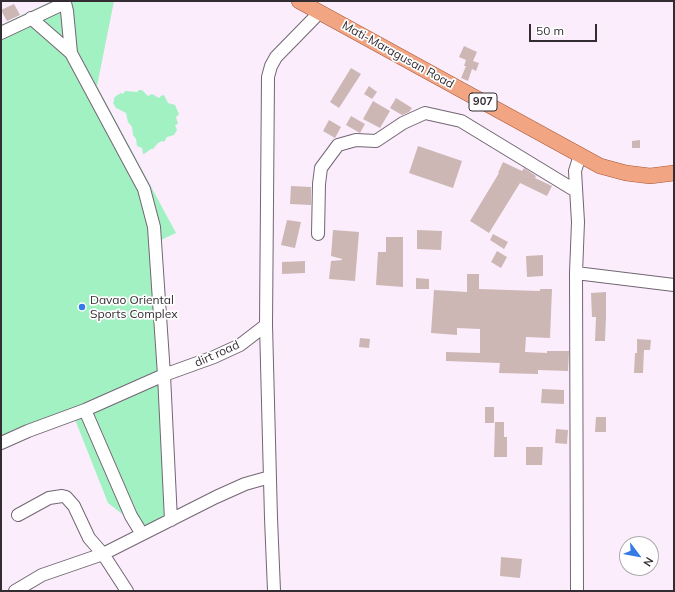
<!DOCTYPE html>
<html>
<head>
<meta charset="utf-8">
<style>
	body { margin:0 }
	#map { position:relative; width:675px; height:592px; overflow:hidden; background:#fbedfc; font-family:Mulish,sans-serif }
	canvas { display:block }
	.frame { position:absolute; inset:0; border:2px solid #332d33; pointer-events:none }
	.north { position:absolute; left:619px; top:536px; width:40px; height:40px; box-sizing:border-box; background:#fff; border:1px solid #adabad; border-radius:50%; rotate:122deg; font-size:11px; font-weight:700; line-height:16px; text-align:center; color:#332d33 }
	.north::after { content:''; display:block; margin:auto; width:14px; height:18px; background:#347be8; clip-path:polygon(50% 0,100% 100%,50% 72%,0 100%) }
	.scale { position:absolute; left:529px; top:24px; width:68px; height:18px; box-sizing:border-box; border:2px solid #332d33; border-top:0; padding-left:5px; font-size:12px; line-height:14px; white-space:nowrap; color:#332d33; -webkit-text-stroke:3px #fff; paint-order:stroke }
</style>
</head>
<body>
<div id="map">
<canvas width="675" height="592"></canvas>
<div class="frame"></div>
<div class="north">N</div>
<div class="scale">50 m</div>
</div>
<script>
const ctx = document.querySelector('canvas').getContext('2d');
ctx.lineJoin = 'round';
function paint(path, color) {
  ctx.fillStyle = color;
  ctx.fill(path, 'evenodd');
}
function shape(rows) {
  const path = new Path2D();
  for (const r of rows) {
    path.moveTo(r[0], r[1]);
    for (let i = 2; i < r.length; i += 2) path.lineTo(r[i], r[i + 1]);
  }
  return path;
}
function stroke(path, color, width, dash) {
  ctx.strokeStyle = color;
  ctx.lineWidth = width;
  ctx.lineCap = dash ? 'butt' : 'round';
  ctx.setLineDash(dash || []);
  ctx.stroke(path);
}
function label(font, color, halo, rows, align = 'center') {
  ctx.font = font + ' Mulish,sans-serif';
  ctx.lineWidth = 3.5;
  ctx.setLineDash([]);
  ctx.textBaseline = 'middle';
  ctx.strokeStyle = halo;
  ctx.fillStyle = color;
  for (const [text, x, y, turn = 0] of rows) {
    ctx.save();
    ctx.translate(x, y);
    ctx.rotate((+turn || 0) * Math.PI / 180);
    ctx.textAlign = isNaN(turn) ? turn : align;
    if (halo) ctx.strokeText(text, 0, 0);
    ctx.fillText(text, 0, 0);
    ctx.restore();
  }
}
const green = shape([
	[52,1,114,1,97,86,176,233,161,240,164,375,171,520,142,534,135,524,108,503,74,417,1,449,1,25],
	[139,90,142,90,148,96,152,94,159,98,161,96,164,95,168,103,175,105,179,114,176,117,178,124,175,125,177,130,174,135,167,137,164,142,162,141,158,143,153,149,151,149,144,154,143,154,142,148,137,146,136,139,133,135,132,127,128,122,126,113,116,108,113,103,114,101,114,98,116,96,121,93,123,94,125,91,137,92]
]);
const building = shape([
	[14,4,20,15,7,21,1,10],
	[464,46,477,52,473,61,479,63,476,71,472,69,468,81,461,78,466,66,464,66,466,60,459,57],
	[351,68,361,74,339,108,330,102],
	[369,86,377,92,372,99,364,94],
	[396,98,412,108,409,112,402,115,390,108],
	[373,101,390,111,380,128,363,119],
	[351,116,365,124,360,133,346,125],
	[329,120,341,127,335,138,323,131],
	[640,140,640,148,632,148,632,141],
	[418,146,462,161,453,188,409,173],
	[503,162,522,171,524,168,536,176,535,178,552,186,547,196,520,183,489,233,470,221,499,173,498,173],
	[291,186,311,187,311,205,290,204],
	[287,220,301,222,295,248,281,245],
	[333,230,359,232,355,281,329,279,331,261,342,260,342,259,331,256],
	[417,230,442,231,441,250,417,249],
	[493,234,508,242,504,249,490,240],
	[386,237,403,237,403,287,376,285,378,252,386,252],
	[497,251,507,257,501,268,491,262],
	[543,255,543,276,527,277,526,256],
	[305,261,305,273,282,274,282,262],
	[467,274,479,274,479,289,540,291,540,289,552,289,550,338,526,337,525,352,547,353,547,351,569,351,568,371,538,370,538,374,499,373,500,363,446,361,446,352,480,353,480,329,457,328,457,335,431,333,434,290,467,292],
	[416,278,429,279,429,289,416,289],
	[606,292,606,316,605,341,595,341,596,317,592,317,591,293],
	[360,338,370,339,369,348,359,347],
	[637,339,651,340,650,350,644,350,643,373,634,373,635,353,637,353],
	[542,389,564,390,564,404,541,403],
	[485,407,494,407,494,423,485,423],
	[596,417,606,417,606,432,595,432],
	[495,422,504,422,504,437,507,437,507,457,494,457],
	[556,429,568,430,567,444,555,443],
	[526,447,543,447,542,465,526,465],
	[501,557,522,559,520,578,500,576]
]);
const minor = shape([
	[31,18,71,53,144,189,154,227,164,375,171,520],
	[1,33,65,3,67,11,71,53],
	[318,234,319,184,321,168,338,145,356,140,376,141,403,123,425,113,461,121,576,191],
	[576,273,674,285],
	[85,410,131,516,142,534],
	[1,443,28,431,85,410,164,375,214,357,240,345,266,325],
	[18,515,49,498,62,496,66,497,74,506,89,538,103,554,127,591],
	[15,591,42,575,103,554,216,497,245,484,270,477],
	[274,591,271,518,266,325,268,77,271,66,276,57,320,12],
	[577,591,576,273,578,222,575,171,580,155]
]);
const major = shape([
	[299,1,600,166,626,173,650,176,674,173]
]);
const markers = [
	[82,307,4,"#347be8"]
];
const shields = [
	[483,102,28]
];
const shieldNames = [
	["907",483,102]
];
const streetNames = [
	["Mati-Maragusan Road",398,55,29],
	["dirt road",217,354,-24]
];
const poiNames = [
	["Davao Oriental",90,300],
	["Sports Complex",90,314]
];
paint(green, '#a2f1c2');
paint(building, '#cdb7b4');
stroke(minor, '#726673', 14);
stroke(major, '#a85430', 16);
stroke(minor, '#fff', 12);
stroke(major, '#f1a582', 15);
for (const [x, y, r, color] of markers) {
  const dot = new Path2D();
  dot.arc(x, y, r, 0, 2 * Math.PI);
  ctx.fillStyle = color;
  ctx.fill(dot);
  stroke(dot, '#fff', 1.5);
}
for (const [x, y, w] of shields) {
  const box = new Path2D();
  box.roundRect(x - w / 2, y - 9, w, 18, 3);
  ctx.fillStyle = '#fff';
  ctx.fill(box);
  stroke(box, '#332d33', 1);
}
label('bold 11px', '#332d33', null, shieldNames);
label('12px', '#332d33', '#fff', streetNames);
label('12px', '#332d33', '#fff', poiNames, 'left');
</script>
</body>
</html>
